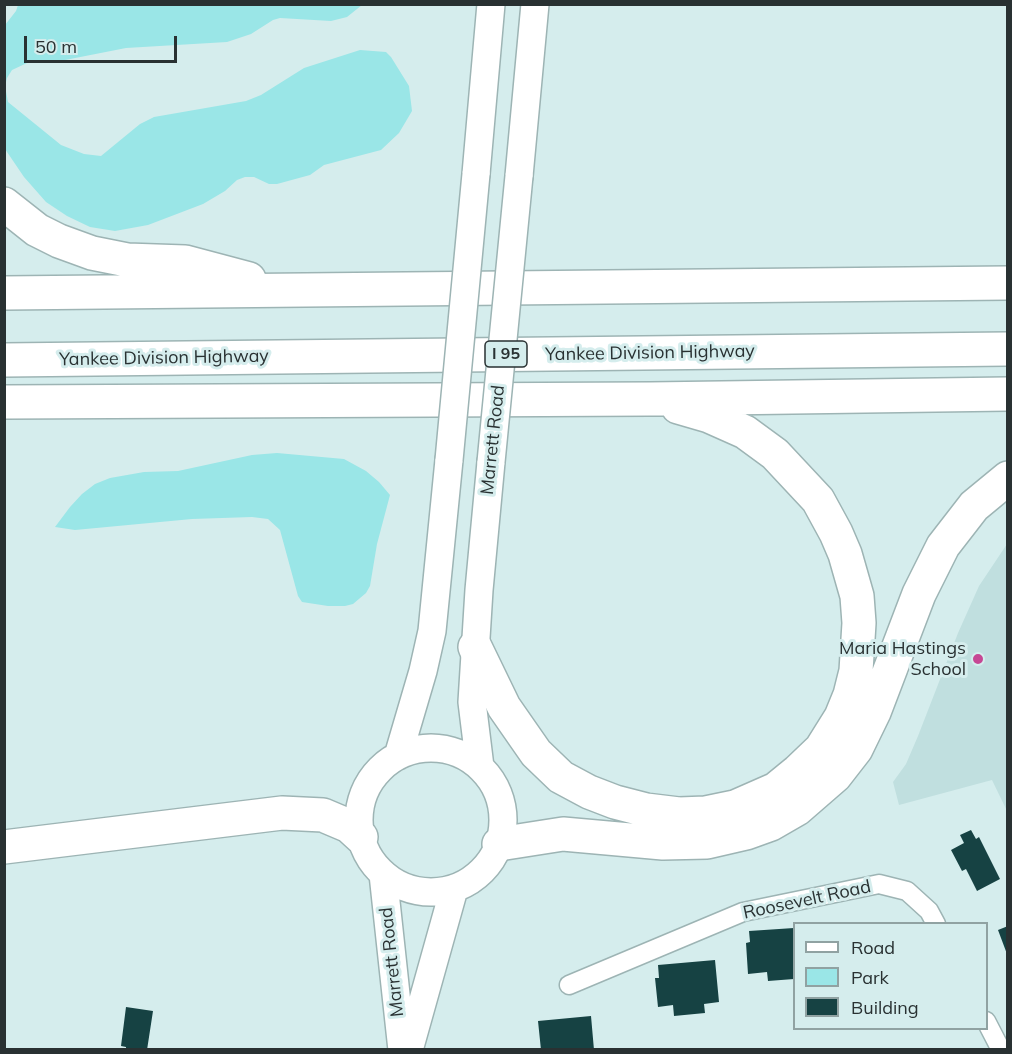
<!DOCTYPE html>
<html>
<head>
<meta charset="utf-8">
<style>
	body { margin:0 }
	#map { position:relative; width:1012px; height:1054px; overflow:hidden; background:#d5eded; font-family:Mulish,sans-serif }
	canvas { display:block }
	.frame { position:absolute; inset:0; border:6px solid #293132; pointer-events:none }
	.legend { position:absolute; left:793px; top:922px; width:195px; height:108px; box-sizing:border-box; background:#d5eded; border:2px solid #90a2a2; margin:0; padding:8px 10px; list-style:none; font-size:18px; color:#293132 }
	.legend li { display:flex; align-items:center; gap:12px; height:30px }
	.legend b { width:30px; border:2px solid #90a2a2 }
	.scale { position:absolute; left:24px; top:36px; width:153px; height:27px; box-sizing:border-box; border:3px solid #293132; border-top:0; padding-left:8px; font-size:18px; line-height:21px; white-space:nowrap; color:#293132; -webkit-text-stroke:4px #d5eded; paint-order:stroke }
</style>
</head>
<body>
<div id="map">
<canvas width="1012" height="1054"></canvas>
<div class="frame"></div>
<ul class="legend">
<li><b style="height:8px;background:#fff"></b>Road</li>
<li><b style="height:16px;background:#9ae6e7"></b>Park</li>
<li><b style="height:16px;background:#164243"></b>Building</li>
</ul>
<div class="scale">50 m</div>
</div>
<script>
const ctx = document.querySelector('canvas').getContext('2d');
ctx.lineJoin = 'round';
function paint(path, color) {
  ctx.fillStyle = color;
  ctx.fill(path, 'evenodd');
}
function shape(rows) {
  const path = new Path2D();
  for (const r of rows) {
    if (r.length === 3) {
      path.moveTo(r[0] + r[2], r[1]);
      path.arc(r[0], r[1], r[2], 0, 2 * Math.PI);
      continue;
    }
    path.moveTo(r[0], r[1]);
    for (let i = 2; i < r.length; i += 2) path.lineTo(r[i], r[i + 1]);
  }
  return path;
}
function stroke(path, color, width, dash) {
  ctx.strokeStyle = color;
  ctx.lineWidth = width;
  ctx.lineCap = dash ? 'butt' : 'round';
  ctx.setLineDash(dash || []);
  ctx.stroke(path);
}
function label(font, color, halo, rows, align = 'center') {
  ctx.font = font + ' Mulish,sans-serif';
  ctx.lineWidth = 6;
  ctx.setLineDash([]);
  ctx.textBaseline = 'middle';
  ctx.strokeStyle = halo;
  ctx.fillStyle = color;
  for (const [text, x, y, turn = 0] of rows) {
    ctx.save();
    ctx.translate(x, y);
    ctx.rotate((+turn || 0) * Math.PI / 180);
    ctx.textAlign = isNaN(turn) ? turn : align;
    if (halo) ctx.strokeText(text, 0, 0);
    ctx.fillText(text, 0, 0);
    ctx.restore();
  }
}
const built = shape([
	[1007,544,1007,811,992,780,899,805,893,782,906,764,918,736,958,633,979,586]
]);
const green = shape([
	[18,5,362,5,347,17,331,21,280,18,273,20,251,34,227,42,126,48,60,61,27,63,12,70,7,78,5,86,8,102,61,145,84,154,101,156,140,124,154,117,246,101,261,95,304,68,360,50,386,52,391,57,409,86,412,111,399,133,381,150,324,165,310,175,277,184,269,184,254,177,245,177,237,180,225,191,203,204,148,225,115,231,90,227,67,216,46,202,24,177,5,149,5,25,16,11],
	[277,453,344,459,366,471,379,482,390,495,377,544,370,586,366,593,353,604,345,606,328,606,302,602,298,596,280,530,268,519,252,517,192,519,75,530,55,527,70,507,82,494,95,484,110,478,144,472,178,471,252,455]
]);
const building = shape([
	[971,830,976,839,979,837,1000,879,977,891,966,869,962,871,951,850,964,843,960,835],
	[1008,926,1008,954,1007,954,998,930],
	[794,928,794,979,768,981,767,972,748,974,746,943,750,942,749,931],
	[715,960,719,1002,704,1004,705,1013,674,1016,673,1005,658,1007,655,978,659,978,658,965],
	[126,1007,153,1011,147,1050,126,1050,126,1047,121,1046],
	[591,1016,594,1050,541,1050,538,1021]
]);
const minor = shape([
	[569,985,743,912,879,884,907,891,929,911,936,924],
	[986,1021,1001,1050]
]);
const secondary = shape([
	[476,174,491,4],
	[519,176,535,4],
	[431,820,72],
	[398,756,423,671,432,631,449,460],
	[480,767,472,702,479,590,491,462],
	[383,874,402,1050],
	[409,1050,454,889]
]);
const motorway = shape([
	[4,204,37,230,59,241,92,253,127,260,185,262,249,279],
	[4,293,1008,283],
	[4,360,1008,349],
	[4,402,650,399,1008,394],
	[475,647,504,707,536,753,561,777,589,792,615,802,646,810,679,814,706,813,735,807,776,789,798,771,821,749,841,717,850,695,856,671,859,623,857,596,845,554,836,533,818,500,775,454,745,432,709,416,678,407],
	[499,844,563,834,663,843,707,842,746,833,771,824,797,809,835,776,856,749,874,712,919,594,943,546,974,506,1008,478],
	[4,847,282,813,323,815,349,826,361,837]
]);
const secondaryBridge = shape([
	[449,460,476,174],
	[491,462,519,176]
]);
const markers = [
	[978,659,6,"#c64794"]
];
const shields = [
	[506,354,42]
];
const shieldNames = [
	["I 95",506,354]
];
const streetNames = [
	["Yankee Division Highway",650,353,-1],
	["Yankee Division Highway",164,358,-1],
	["Marrett Road",493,440,-84],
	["Roosevelt Road",807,900,-12],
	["Marrett Road",392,962,-96]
];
const poiNames = [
	["Maria Hastings",966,649],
	["School",966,670]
];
paint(built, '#c0dfdf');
paint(green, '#9ae6e7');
paint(building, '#164243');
stroke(minor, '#9db4b4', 21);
stroke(secondary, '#9db4b4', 30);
stroke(motorway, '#9db4b4', 36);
stroke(minor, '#fff', 18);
stroke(secondary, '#fff', 27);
stroke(motorway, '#fff', 33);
stroke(secondaryBridge, '#9db4b4', 30, []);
stroke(secondaryBridge, '#fff', 27);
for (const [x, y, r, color] of markers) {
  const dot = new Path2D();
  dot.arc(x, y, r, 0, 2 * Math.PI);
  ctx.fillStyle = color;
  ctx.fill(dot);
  stroke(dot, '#d5eded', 2);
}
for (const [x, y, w] of shields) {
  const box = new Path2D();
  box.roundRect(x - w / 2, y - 13, w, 26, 4.5);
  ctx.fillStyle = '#d5eded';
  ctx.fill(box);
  stroke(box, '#293132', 1.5);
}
label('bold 16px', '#293132', null, shieldNames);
label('18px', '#293132', '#d5eded', streetNames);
label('18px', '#293132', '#d5eded', poiNames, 'right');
</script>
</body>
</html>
